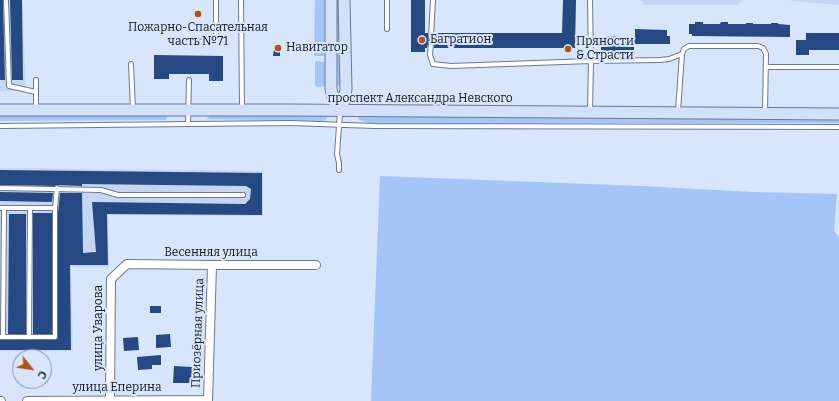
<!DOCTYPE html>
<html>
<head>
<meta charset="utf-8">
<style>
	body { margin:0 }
	#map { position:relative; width:839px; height:401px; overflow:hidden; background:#d7e5fd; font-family:Bitter,serif }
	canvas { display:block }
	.north { position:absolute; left:12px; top:349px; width:40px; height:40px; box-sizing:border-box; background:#d7e5fd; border:1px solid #8893a6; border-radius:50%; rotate:120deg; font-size:11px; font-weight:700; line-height:16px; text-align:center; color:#121923 }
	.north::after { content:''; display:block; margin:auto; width:14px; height:18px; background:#b35408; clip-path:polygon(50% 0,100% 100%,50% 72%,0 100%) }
</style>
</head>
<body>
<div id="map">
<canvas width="839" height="401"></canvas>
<div class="north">С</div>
</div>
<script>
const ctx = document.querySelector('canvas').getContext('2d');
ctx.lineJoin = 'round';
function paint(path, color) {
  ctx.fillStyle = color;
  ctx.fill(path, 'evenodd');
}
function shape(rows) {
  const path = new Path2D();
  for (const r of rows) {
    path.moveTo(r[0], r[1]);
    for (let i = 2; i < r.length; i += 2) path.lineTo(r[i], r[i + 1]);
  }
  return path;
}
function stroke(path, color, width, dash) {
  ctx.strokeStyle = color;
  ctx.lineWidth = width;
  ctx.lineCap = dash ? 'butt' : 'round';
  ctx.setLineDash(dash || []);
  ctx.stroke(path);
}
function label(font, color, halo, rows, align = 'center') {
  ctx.font = font + ' Bitter,serif';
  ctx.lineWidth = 4;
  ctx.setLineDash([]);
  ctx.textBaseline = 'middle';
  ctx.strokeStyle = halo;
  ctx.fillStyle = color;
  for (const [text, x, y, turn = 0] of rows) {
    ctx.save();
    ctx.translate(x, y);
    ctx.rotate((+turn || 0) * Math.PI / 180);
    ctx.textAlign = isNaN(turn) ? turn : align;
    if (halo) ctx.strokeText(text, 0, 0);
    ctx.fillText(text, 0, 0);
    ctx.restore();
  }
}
const built = shape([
	[0,0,22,0,26,91,0,91],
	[640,0,742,0,737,5,645,5],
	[791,0,839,0,839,5,791,1],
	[0,168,263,171,263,216,108,215,109,267,71,267,73,351,0,351]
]);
const green = shape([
	[315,0,325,0,326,53,324,56,314,56],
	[336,0,340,0,341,85,336,86],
	[315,61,324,62,326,64,326,86,317,87,315,85],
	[213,114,328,116,324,121,206,119],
	[46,115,168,115,166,120,0,121,0,116],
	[358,116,839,118,839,123,368,123,358,119],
	[380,176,641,186,753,192,837,194,834,231,839,237,839,401,371,401]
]);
const building = shape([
	[0,0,3,0,5,80,0,80],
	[10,0,22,0,23,80,12,80],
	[411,0,425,0,425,33,428,33,428,38,429,40,427,48,425,48,425,52,411,52],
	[563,0,576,0,575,48,434,48,434,42,433,40,435,33,562,33],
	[695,22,703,22,703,24,720,24,721,22,728,22,728,24,746,24,746,23,753,23,753,24,771,24,771,23,778,23,778,24,790,25,790,37,692,36,692,34,689,34,689,24,695,24],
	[635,29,667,30,667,36,670,36,670,44,634,44,634,52,601,52,601,43,598,43,598,36,635,37],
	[806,33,839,33,839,50,809,50,809,55,796,55,796,40,806,40],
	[274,49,280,49,280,56,273,56],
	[154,55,223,56,223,81,209,81,209,74,169,74,169,79,154,79],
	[0,170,262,173,262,215,107,214,108,265,70,265,71,350,0,350,0,340,55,340,58,338,58,213,60,193,82,193,83,253,96,252,92,202,245,204,250,199,251,189,246,186,82,184,82,186,57,185,55,186,0,185],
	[0,192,53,193,52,202,0,201],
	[33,213,52,213,52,334,33,334],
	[9,214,26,214,26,334,8,334],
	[150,306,161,306,161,313,150,313],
	[170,334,171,347,156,348,156,335],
	[138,337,139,350,124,351,123,338],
	[161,355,161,365,152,365,152,369,138,370,137,357],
	[174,366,192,367,191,383,173,383]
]);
const lane = shape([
	[6,0,9,86,36,92],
	[241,0,242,108],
	[387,0,387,29],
	[431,37,433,0],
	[171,41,216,42,216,0],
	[431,43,430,55,433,64,451,66,591,61,660,60,669,59,682,54,684,49,689,46,758,46,763,48,766,54,765,112],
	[131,64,133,110],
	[766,67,839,67],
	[36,80,36,110],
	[678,111,682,54],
	[590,112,591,61,590,0],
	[188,124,189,80],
	[0,126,290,123,375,126,839,127],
	[339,170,339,163,337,154,340,112],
	[0,188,101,190,118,195,243,195],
	[0,208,55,208,55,337,0,337],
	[55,208,57,188],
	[3,337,4,208],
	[29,337,30,208]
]);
const street = shape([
	[0,401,1,401],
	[27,401,208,400],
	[110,401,111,279,127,264,212,265,316,265],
	[208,401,212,265]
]);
const secondary = shape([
	[331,0,331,89,334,101,340,111],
	[0,110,289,110,839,114],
	[340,111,344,101,346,89,344,0]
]);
const markers = [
	[198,14,4,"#b35408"],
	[422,40,4,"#b35408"],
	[278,48,4,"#b35408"],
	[568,49,4,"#b35408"]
];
const poiNames = [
	["Пожарно-Спасательная",198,28,"center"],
	["часть №71",198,42,"center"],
	["Багратион",430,40],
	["Пряности",576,42],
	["& Страсти",576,56],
	["Навигатор",286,48]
];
const streetNames = [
	["проспект Александра Невского",420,99],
	["Весенняя улица",211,253],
	["улица Уварова",99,328,-90],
	["Приозёрная улица",198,333,-88],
	["улица Еперина",117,388]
];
paint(built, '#c5d6f2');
paint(green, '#a5c4f8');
paint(building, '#264984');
stroke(lane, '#6a7a94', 6);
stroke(street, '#6a7a94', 10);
stroke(secondary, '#6a7a94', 13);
stroke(lane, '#fff', 4);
stroke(street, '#fff', 8);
stroke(secondary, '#d3e2fa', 11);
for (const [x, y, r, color] of markers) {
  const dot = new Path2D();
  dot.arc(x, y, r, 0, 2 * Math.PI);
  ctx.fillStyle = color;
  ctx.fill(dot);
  stroke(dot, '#d7e5fd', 1.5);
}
label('12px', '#121923', '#d7e5fd', poiNames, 'left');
label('12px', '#121923', '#d7e5fd', streetNames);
</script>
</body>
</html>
